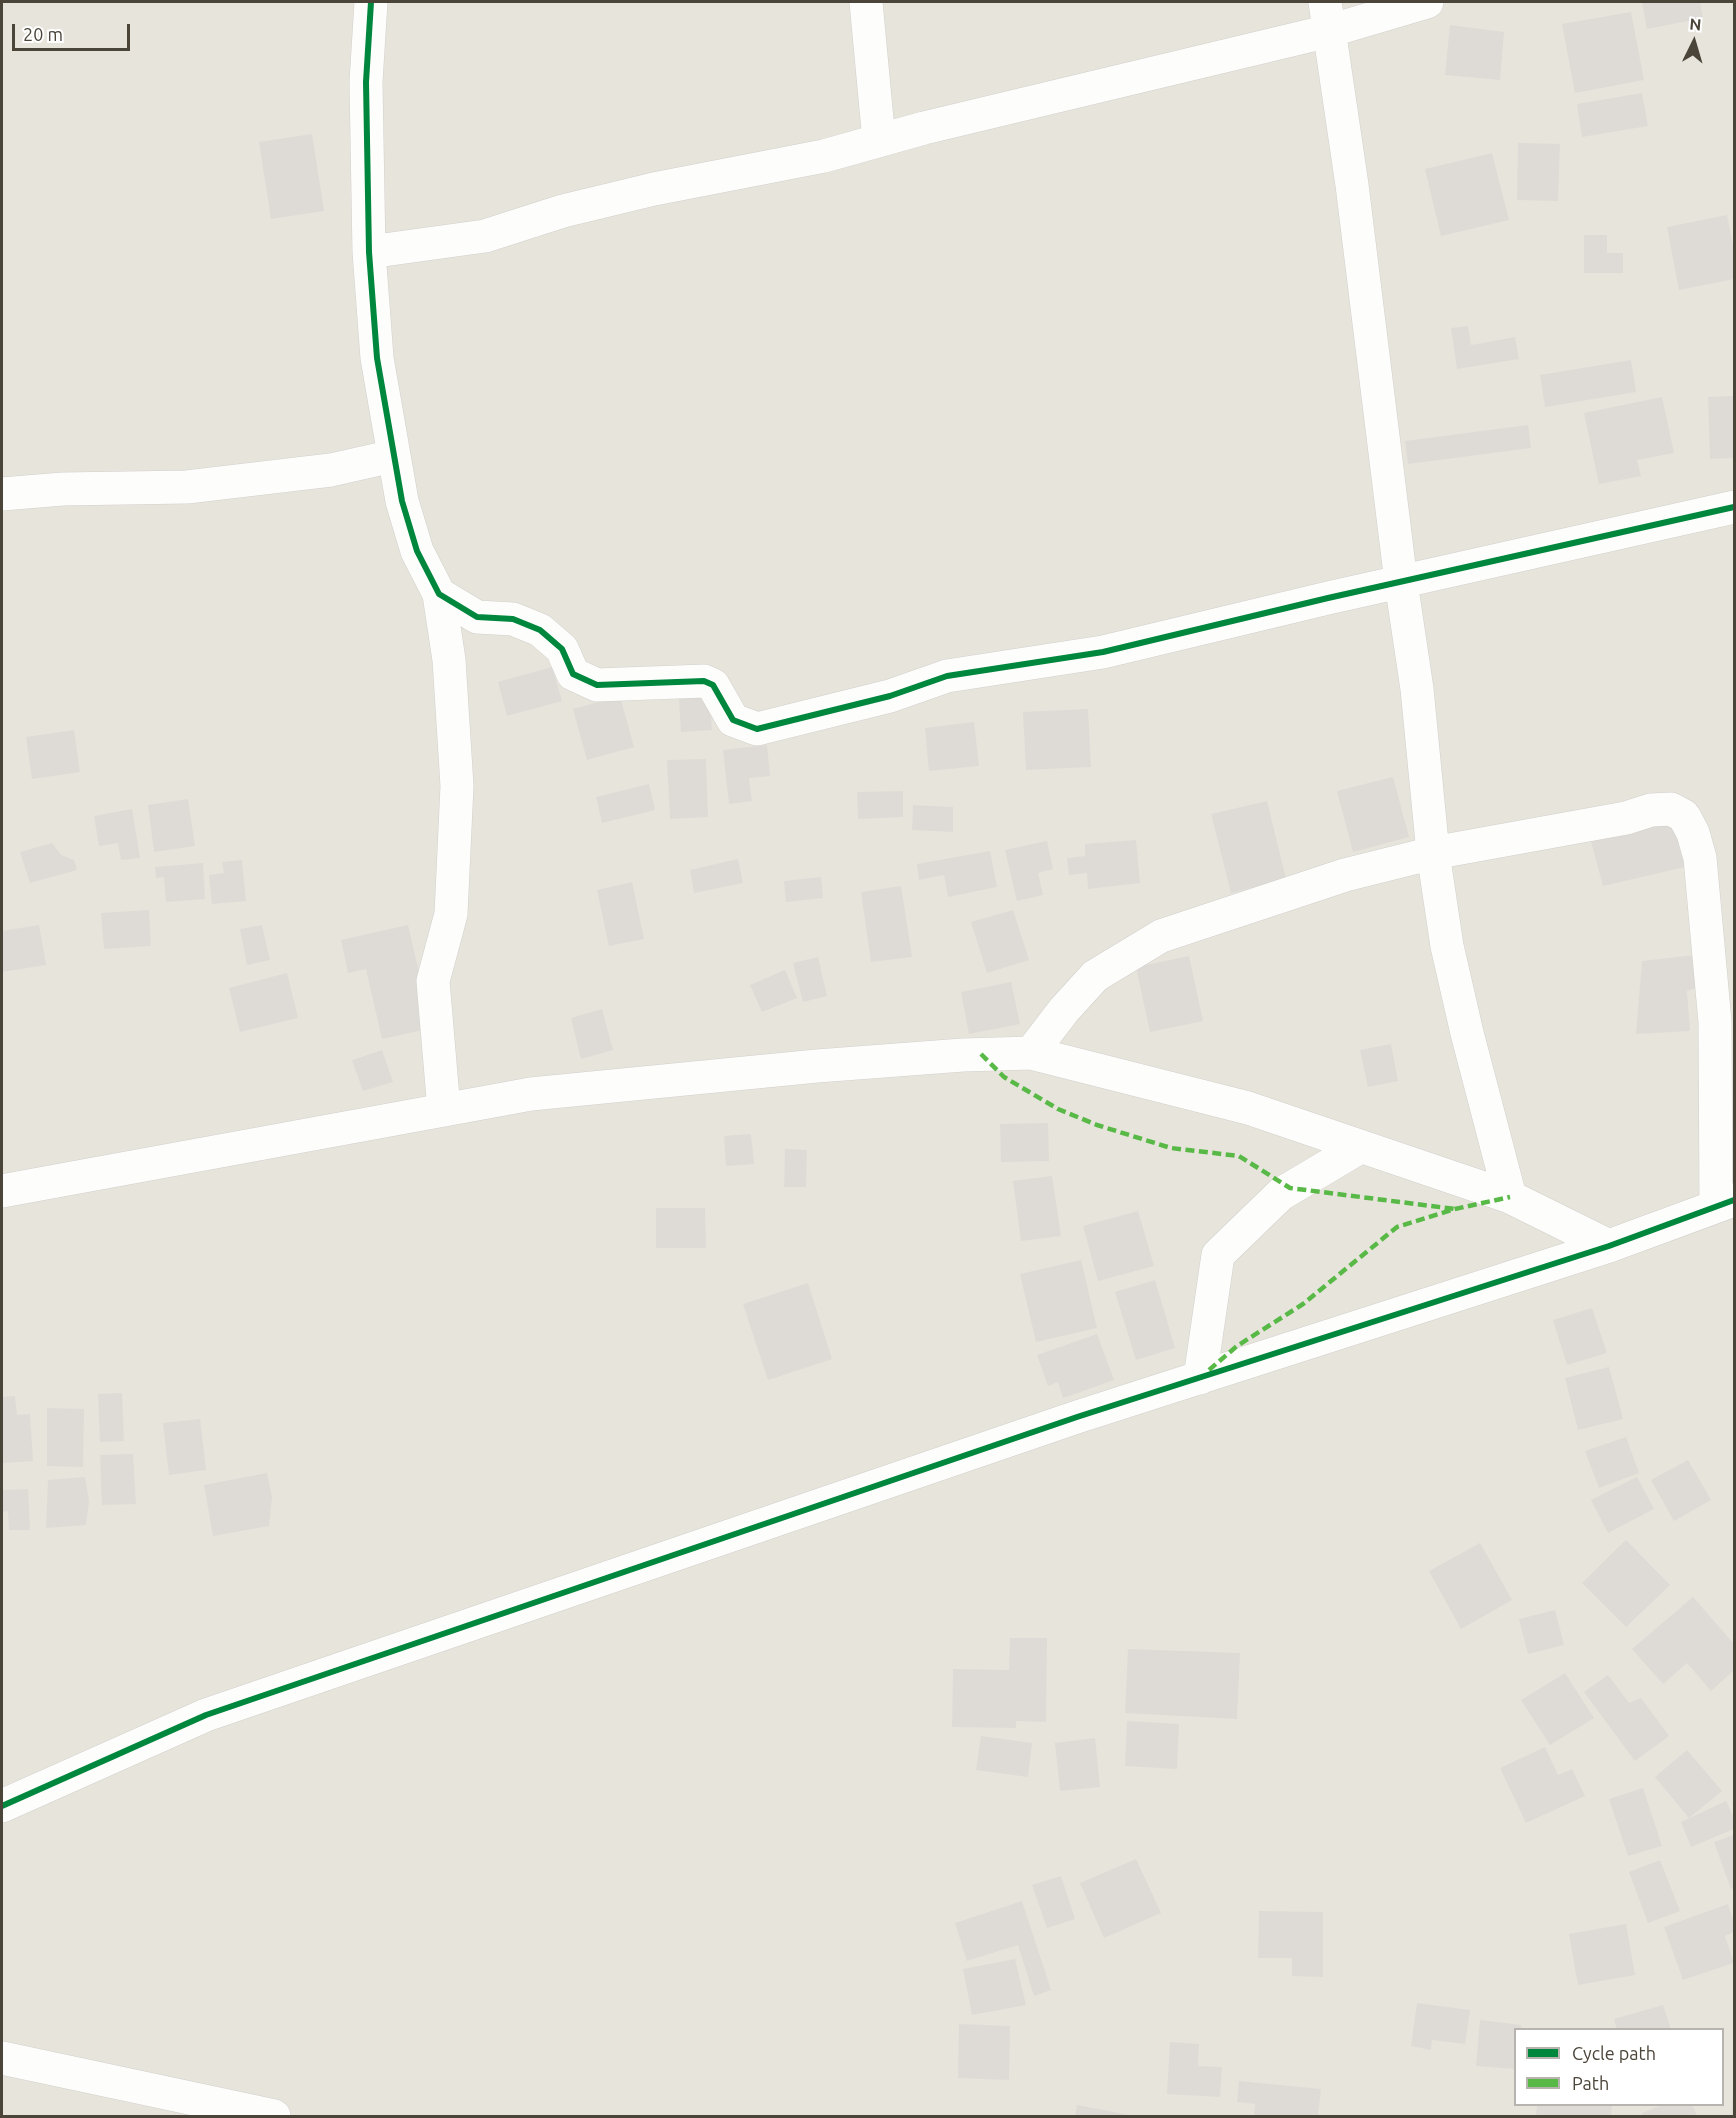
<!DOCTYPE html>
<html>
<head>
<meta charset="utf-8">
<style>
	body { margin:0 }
	#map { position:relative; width:1736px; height:2118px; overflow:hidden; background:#f4f2ee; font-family:Ubuntu,sans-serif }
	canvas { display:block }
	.frame { position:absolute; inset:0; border:3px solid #4b4439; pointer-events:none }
	.legend { position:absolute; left:1514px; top:2028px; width:210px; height:78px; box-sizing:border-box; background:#fff; border:2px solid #b7b4b0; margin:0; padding:8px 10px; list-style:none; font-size:18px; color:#4b4439 }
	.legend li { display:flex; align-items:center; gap:12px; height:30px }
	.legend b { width:30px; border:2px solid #b7b4b0 }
	.north { position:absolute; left:1664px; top:12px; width:60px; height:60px; -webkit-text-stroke:4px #fff; paint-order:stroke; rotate:5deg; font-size:16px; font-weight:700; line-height:24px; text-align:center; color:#4b4439 }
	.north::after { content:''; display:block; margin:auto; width:21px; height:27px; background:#4b4439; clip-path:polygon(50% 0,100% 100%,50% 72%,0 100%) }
	.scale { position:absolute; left:12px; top:24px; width:118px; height:27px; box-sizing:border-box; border:3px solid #4b4439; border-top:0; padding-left:8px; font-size:18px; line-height:21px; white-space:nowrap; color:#4b4439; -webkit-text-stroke:4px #fff; paint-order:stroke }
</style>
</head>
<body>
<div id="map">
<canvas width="1736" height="2118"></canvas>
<div class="frame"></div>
<ul class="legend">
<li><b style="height:8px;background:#00873e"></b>Cycle path</li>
<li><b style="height:8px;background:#58b947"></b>Path</li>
</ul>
<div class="north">N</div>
<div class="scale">20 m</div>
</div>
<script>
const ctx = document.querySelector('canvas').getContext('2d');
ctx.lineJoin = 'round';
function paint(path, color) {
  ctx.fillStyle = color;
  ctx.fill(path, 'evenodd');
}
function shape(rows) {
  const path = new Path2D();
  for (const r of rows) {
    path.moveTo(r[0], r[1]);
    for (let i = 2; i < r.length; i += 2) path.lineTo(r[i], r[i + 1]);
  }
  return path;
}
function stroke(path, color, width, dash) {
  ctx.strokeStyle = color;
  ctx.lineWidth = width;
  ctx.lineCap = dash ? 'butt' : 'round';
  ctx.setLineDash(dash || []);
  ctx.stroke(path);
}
const residential = shape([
	[2,2,1734,2,1734,2116,2,2116],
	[1516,2030,1722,2030,1722,2104,1516,2104]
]);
const building = shape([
	[1642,2,1700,2,1703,18,1647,29],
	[1631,12,1644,80,1575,93,1562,24],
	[1450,25,1504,32,1500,80,1445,75],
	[1642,93,1648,126,1582,137,1577,104],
	[312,134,324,211,271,219,259,142],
	[1518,143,1560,144,1558,201,1517,200],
	[1492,153,1509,220,1441,236,1425,169],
	[1727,215,1734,251,1734,279,1679,290,1667,227],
	[1584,235,1607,235,1607,253,1623,253,1623,273,1584,273],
	[1468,326,1471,345,1515,337,1519,359,1457,369,1451,328],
	[1631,360,1636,392,1545,407,1540,375],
	[1734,396,1734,458,1710,459,1708,397],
	[1662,397,1674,453,1637,460,1641,476,1599,484,1584,413],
	[1528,425,1531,448,1408,464,1405,441],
	[552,667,562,701,507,716,498,682],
	[620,696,634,747,587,760,573,709],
	[710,697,712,730,681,732,679,699],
	[1088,709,1091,767,1026,770,1023,712],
	[974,722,979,766,929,771,925,728],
	[74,730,80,772,32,779,26,737],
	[767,745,770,776,749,778,752,801,729,804,723,750],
	[706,759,708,817,670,819,667,760],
	[1393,777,1409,837,1353,852,1337,791],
	[649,784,655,810,602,823,596,797],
	[903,791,903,817,858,819,857,792],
	[188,799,195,846,154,852,148,805],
	[1267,801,1286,879,1231,893,1211,814],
	[913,805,953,807,953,832,912,830],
	[132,809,140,858,121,860,118,843,99,846,94,816],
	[1676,821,1689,866,1603,886,1588,830],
	[1136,840,1140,883,1088,889,1087,873,1069,875,1067,858,1085,856,1085,844],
	[1047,841,1053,869,1038,873,1043,895,1017,901,1005,850],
	[52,843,61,855,74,860,77,870,30,883,20,852],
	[990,851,997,887,948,897,944,875,919,880,917,864],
	[738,859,743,883,694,893,690,870],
	[242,860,246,901,212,904,209,875,224,873,222,862],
	[203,863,205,899,166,902,164,877,156,878,155,867],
	[821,877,823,898,786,902,784,881],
	[632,882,644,939,609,946,597,890],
	[901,886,912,957,871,962,861,892],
	[149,910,151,946,104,949,101,913],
	[1013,910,1029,960,987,973,971,922],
	[39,925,46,965,2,972,2,931],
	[262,925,270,960,247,965,240,929],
	[408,925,432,1028,382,1039,366,969,348,973,341,940],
	[1695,955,1699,987,1687,991,1690,1031,1636,1034,1642,961],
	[1189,956,1203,1021,1150,1032,1136,967],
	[818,957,827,996,803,1002,793,963],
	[785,970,797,998,762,1012,750,985],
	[287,973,298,1018,240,1032,229,988],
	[1011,982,1020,1024,969,1034,961,992],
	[602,1009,613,1050,581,1059,571,1018],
	[1391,1044,1398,1081,1368,1087,1360,1050],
	[382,1050,393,1082,363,1091,352,1060],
	[1048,1123,1049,1161,1001,1162,1000,1124],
	[751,1134,754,1164,726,1166,724,1136],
	[785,1149,807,1150,806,1187,784,1187],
	[1052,1176,1061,1236,1021,1241,1013,1181],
	[656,1208,705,1208,706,1248,656,1248],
	[1138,1211,1154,1266,1098,1281,1083,1226],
	[1081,1260,1097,1328,1036,1342,1020,1274],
	[1155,1280,1175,1348,1136,1360,1115,1292],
	[808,1283,832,1359,768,1380,743,1304],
	[1592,1308,1607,1353,1567,1365,1553,1320],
	[1097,1334,1114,1380,1063,1398,1058,1382,1048,1386,1037,1355],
	[1609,1367,1623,1419,1578,1430,1565,1378],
	[122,1393,124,1441,100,1442,98,1394],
	[15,1396,17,1415,30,1414,33,1461,2,1463,2,1397],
	[47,1408,84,1409,83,1467,47,1466],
	[200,1419,206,1470,169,1475,163,1423],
	[1626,1437,1639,1473,1599,1488,1585,1451],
	[133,1454,136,1504,102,1505,100,1455],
	[1688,1460,1711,1500,1674,1521,1651,1480],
	[267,1473,272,1497,269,1526,213,1536,204,1485],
	[85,1477,89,1501,86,1525,46,1528,48,1480],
	[1637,1477,1654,1509,1608,1533,1591,1500],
	[28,1489,30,1530,9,1530,8,1511,2,1512,2,1490],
	[1626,1540,1670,1585,1626,1627,1582,1583],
	[1480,1543,1512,1600,1461,1629,1429,1571],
	[1693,1597,1734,1644,1734,1670,1711,1691,1687,1663,1663,1684,1632,1649],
	[1555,1610,1564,1645,1528,1654,1519,1619],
	[1010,1638,1047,1638,1046,1722,1016,1721,1016,1728,952,1727,953,1669,1009,1670],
	[1128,1649,1240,1653,1237,1719,1125,1713],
	[1565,1673,1594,1718,1550,1745,1521,1700],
	[1608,1675,1629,1703,1641,1698,1669,1736,1635,1761,1584,1692],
	[1127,1721,1179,1724,1177,1769,1125,1766],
	[981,1736,1032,1743,1028,1777,976,1770],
	[1095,1738,1100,1787,1060,1791,1055,1743],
	[1545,1747,1558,1775,1572,1769,1585,1796,1526,1823,1500,1768],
	[1687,1750,1722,1791,1689,1818,1655,1777],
	[1643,1788,1662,1846,1628,1856,1609,1799],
	[1726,1801,1734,1818,1734,1829,1691,1847,1681,1822],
	[1734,1835,1734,1888,1731,1889,1714,1842],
	[1136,1859,1161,1913,1104,1938,1080,1883],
	[1660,1860,1680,1911,1648,1923,1629,1872],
	[1061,1876,1075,1919,1047,1928,1032,1885],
	[1022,1901,1051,1990,1034,1996,1018,1945,967,1961,955,1923],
	[1728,1904,1734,1923,1734,1932,1725,1936,1734,1963,1683,1980,1664,1927],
	[1259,1911,1323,1912,1323,1977,1292,1976,1292,1958,1258,1958],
	[1626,1924,1635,1975,1578,1985,1569,1934],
	[1015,1959,1026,2005,972,2015,963,1969],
	[1417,2003,1470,2010,1465,2044,1432,2040,1431,2050,1411,2046],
	[1663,2005,1671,2030,1617,2030,1614,2019],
	[1480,2020,1521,2025,1521,2030,1516,2030,1516,2069,1476,2066],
	[959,2024,1010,2026,1009,2080,958,2078],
	[1170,2042,1199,2044,1198,2066,1222,2067,1220,2097,1167,2094],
	[1239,2081,1321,2089,1318,2116,1254,2116,1255,2104,1237,2102],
	[1733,2091,1734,2091,1734,2116,1731,2116],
	[1537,2104,1612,2104,1611,2116,1536,2116],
	[1665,2104,1692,2104,1697,2116,1643,2116,1642,2113],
	[1077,2105,1130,2115,1129,2116,1075,2116]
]);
const minor = shape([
	[371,2,366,82,369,252,377,358,402,501,417,551,439,594,477,617,513,619,540,630,562,649,573,674,597,685,704,681,713,685,733,720,757,729,890,696,947,676,1103,652,1328,598,1734,507],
	[866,2,879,141],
	[1325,2,1352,185,1401,582,1417,689,1433,853,1447,946,1467,1033,1510,1197],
	[369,252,485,236,563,211,654,189,824,156,924,128,1329,31,1427,2],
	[2,494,63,489,187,487,331,470,393,456],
	[439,594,449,660,457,786,451,914,433,981,444,1110],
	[1031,1053,1064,1010,1095,976,1161,936,1345,875,1433,853,1626,818,1651,810,1671,809,1684,816,1693,833,1700,858,1715,1022,1716,1206],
	[2,1191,531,1094,817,1066,963,1055,1031,1053,1248,1108,1510,1197,1609,1246],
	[1200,1378,1218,1255,1281,1194,1360,1147],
	[2,1806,206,1715,1077,1417,1609,1246,1734,1200],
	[2,2058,274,2116]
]);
const quiet = shape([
	[981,1054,1004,1077,1058,1109,1097,1125,1171,1148,1239,1156,1290,1188,1455,1209],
	[1209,1370,1237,1346,1303,1304,1397,1227,1455,1209,1510,1197]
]);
const cycleway = shape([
	[371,2,366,82,369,252,377,358,402,501,417,551,439,594,477,617,513,619,540,630,562,649,573,674,597,685,704,681,713,685,733,720,757,729,890,696,947,676,1103,652,1328,598,1734,507],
	[2,1806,206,1715,1077,1417,1609,1246,1734,1200]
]);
paint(residential, '#e7e4dc');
paint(building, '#dedbd6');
stroke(minor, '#d2d0cb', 34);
stroke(minor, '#fdfdfc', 33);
stroke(quiet, '#58b947', 4.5, [9, 4.5]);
stroke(cycleway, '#00873e', 6);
</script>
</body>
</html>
